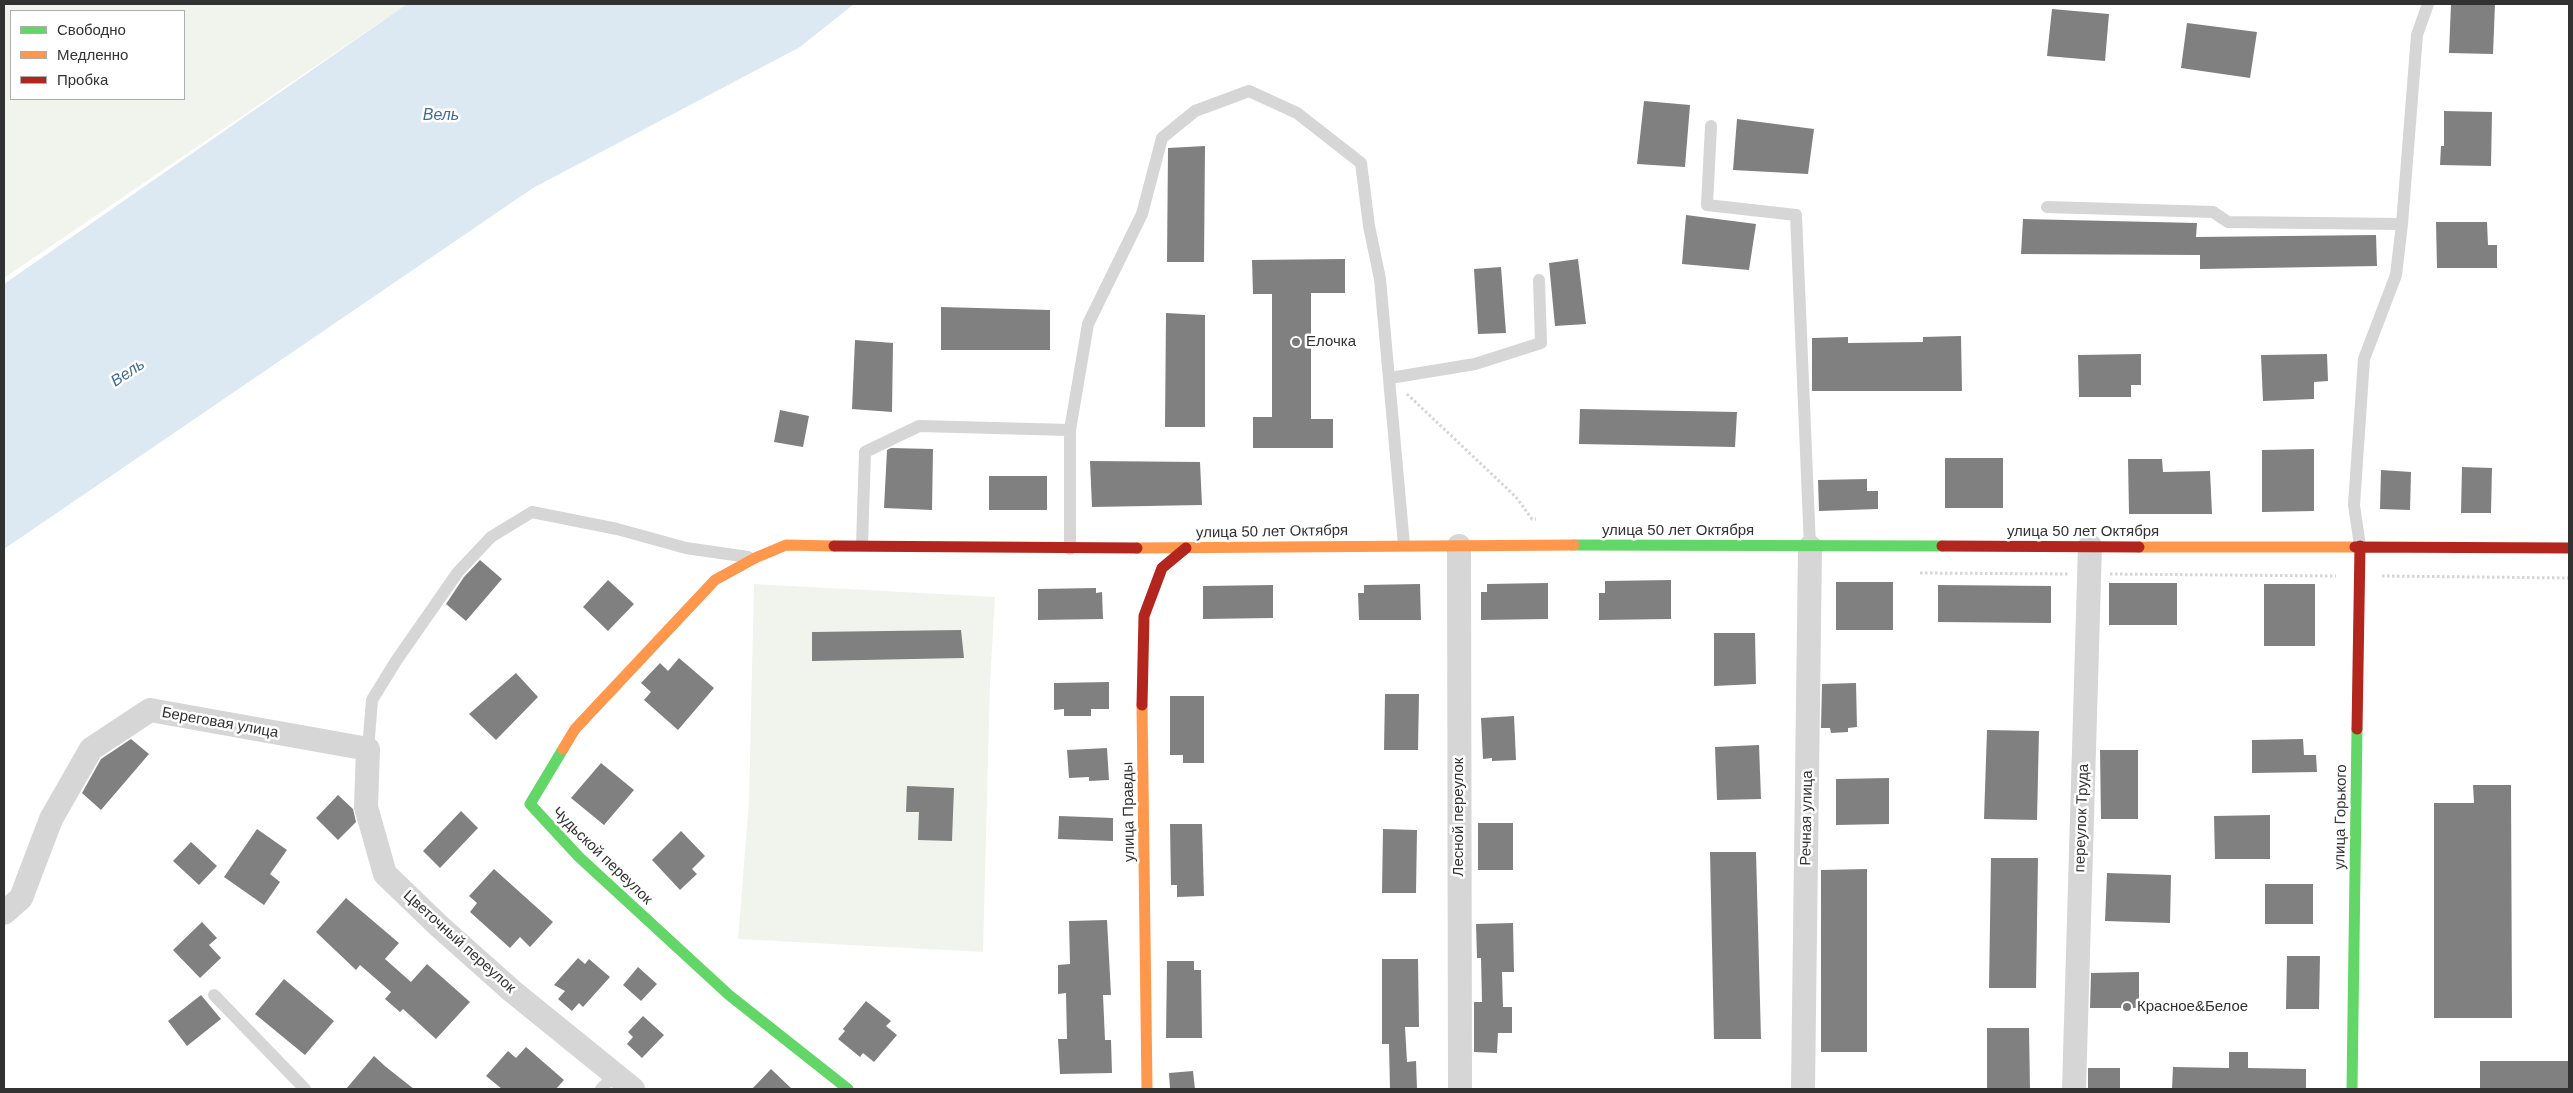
<!DOCTYPE html>
<html>
<head>
<meta charset="utf-8">
<style>
	body { margin:0 }
	#map { position:relative; width:2573px; height:1093px; overflow:hidden; background:#fff; font-family:Arial,sans-serif }
	canvas { display:block }
	.frame { position:absolute; inset:0; border:5px solid #323232; pointer-events:none }
	.legend { position:absolute; left:10px; top:10px; width:175px; height:90px; box-sizing:border-box; background:#fff; border:1px solid #adadad; margin:0; padding:6px 9px; list-style:none; font-size:15px; color:#323232 }
	.legend li { display:flex; align-items:center; gap:10px; height:25px }
	.legend b { width:25px; border:1px solid #adadad }
</style>
</head>
<body>
<div id="map">
<canvas width="2573" height="1093"></canvas>
<div class="frame"></div>
<ul class="legend">
<li><b style="height:6px;background:#63d668"></b>Свободно</li>
<li><b style="height:6px;background:#ff974d"></b>Медленно</li>
<li><b style="height:6px;background:#b3261e"></b>Пробка</li>
</ul>
</div>
<script>
const ctx = document.querySelector('canvas').getContext('2d');
ctx.lineJoin = 'round';
function paint(path, color) {
  ctx.fillStyle = color;
  ctx.fill(path, 'evenodd');
}
function shape(rows) {
  const path = new Path2D();
  for (const r of rows) {
    path.moveTo(r[0], r[1]);
    for (let i = 2; i < r.length; i += 2) path.lineTo(r[i], r[i + 1]);
  }
  return path;
}
function stroke(path, color, width, dash) {
  ctx.strokeStyle = color;
  ctx.lineWidth = width;
  ctx.lineCap = dash ? 'butt' : 'round';
  ctx.setLineDash(dash || []);
  ctx.stroke(path);
}
function label(font, color, halo, rows, align = 'center') {
  ctx.font = font + ' Arial,sans-serif';
  ctx.lineWidth = 5;
  ctx.setLineDash([]);
  ctx.textBaseline = 'middle';
  ctx.strokeStyle = halo;
  ctx.fillStyle = color;
  for (const [text, x, y, turn = 0] of rows) {
    ctx.save();
    ctx.translate(x, y);
    ctx.rotate((+turn || 0) * Math.PI / 180);
    ctx.textAlign = isNaN(turn) ? turn : align;
    if (halo) ctx.strokeText(text, 0, 0);
    ctx.fillText(text, 0, 0);
    ctx.restore();
  }
}
const green = shape([
	[4,4,407,4,4,278],
	[11,11,184,11,184,99,11,99],
	[754,584,995,597,990,682,983,952,738,939,749,801]
]);
const water = shape([
	[407,4,854,4,800,47,533,188,4,549,4,284]
]);
const building = shape([
	[2451,4,2495,4,2493,54,2449,53],
	[2052,9,2109,14,2105,61,2047,56],
	[2187,23,2257,32,2250,78,2181,68],
	[1644,101,1690,105,1685,167,1637,164],
	[2444,111,2492,112,2491,166,2440,165,2441,146,2444,146],
	[1737,119,1814,129,1808,174,1733,170],
	[1205,146,1204,262,1167,262,1168,148],
	[1686,215,1756,224,1749,270,1682,264],
	[2023,219,2197,223,2196,237,2376,235,2377,266,2200,269,2200,255,2021,254],
	[2436,222,2487,222,2488,245,2497,245,2497,268,2437,268],
	[1345,259,1345,293,1311,293,1311,419,1333,419,1333,448,1253,448,1253,417,1272,417,1272,294,1253,294,1252,260],
	[1578,259,1586,324,1555,326,1549,263],
	[1501,267,1506,333,1478,334,1474,269],
	[941,307,1050,310,1050,350,941,350],
	[1166,313,1205,315,1205,427,1165,427],
	[1961,336,1962,391,1812,391,1812,338,1848,337,1848,343,1923,342,1923,337],
	[855,340,893,343,892,412,852,409],
	[2141,354,2141,385,2131,385,2131,397,2079,397,2078,355],
	[2327,354,2328,381,2314,382,2314,399,2263,401,2261,355],
	[1580,409,1737,412,1735,447,1579,444],
	[780,410,809,416,803,447,774,442],
	[891,448,933,449,932,510,884,508,887,450],
	[2314,449,2314,511,2262,512,2262,450],
	[1945,458,2003,458,2003,508,1945,508],
	[2128,459,2162,459,2163,472,2210,471,2212,514,2129,514],
	[1090,461,1200,462,1202,505,1092,507],
	[2462,467,2492,468,2491,513,2461,513],
	[2381,470,2411,472,2410,510,2380,509],
	[989,476,1047,476,1047,510,989,510],
	[1867,479,1867,491,1878,491,1878,509,1819,511,1818,480],
	[480,560,502,579,466,621,446,604,464,577],
	[608,580,634,604,608,631,583,607],
	[1671,580,1671,619,1599,620,1599,593,1605,593,1605,581],
	[1836,582,1893,582,1893,630,1836,630],
	[1548,583,1548,619,1481,620,1481,592,1487,592,1487,584],
	[2109,583,2177,583,2177,625,2109,625],
	[1420,584,1421,620,1359,620,1358,593,1364,593,1364,585],
	[2264,584,2315,584,2315,646,2264,646],
	[1273,585,1273,618,1203,619,1203,586],
	[1938,585,2051,586,2051,623,1938,622],
	[1096,588,1096,593,1102,592,1103,619,1038,620,1038,589],
	[961,630,964,658,812,661,812,632],
	[1714,633,1755,633,1756,684,1714,686],
	[679,658,714,688,678,730,644,700,651,692,641,683,660,663,668,671],
	[516,673,538,697,496,740,469,714],
	[1109,682,1109,709,1091,709,1091,716,1064,716,1064,709,1054,710,1054,683],
	[1856,683,1857,727,1848,728,1848,732,1831,733,1830,728,1821,728,1822,684],
	[1385,694,1419,694,1418,750,1384,750],
	[1170,696,1204,696,1204,763,1183,763,1183,755,1170,755],
	[1514,716,1516,760,1492,761,1492,758,1483,759,1481,718],
	[1987,730,2039,731,2037,820,1984,819],
	[131,739,149,754,101,810,82,793,101,759],
	[2303,739,2304,755,2316,755,2317,772,2252,773,2252,740],
	[1759,745,1761,799,1717,800,1715,747],
	[1107,748,1109,780,1089,781,1089,777,1069,778,1067,750],
	[2100,750,2138,750,2138,819,2101,819],
	[601,763,634,790,604,825,571,798],
	[1889,778,1889,824,1836,825,1836,779],
	[2473,785,2511,785,2512,1018,2434,1018,2434,803,2474,803],
	[907,786,954,788,952,841,918,840,919,812,906,812],
	[338,795,353,809,356,822,338,840,316,818],
	[461,811,478,828,440,868,423,851],
	[2270,815,2270,859,2215,859,2214,816],
	[1059,816,1113,818,1113,841,1058,839],
	[1478,823,1513,823,1513,870,1478,870],
	[1170,824,1202,824,1204,896,1177,897,1177,885,1171,885],
	[257,829,287,850,270,874,280,882,264,905,224,877],
	[1383,829,1417,830,1416,893,1382,893],
	[681,831,705,856,692,869,697,874,680,890,652,860],
	[191,842,217,866,199,885,173,861],
	[1710,852,1756,852,1761,1039,1714,1039],
	[1991,858,2038,858,2036,988,1989,988],
	[494,869,553,922,530,947,520,937,510,948,470,912,477,903,469,896],
	[1867,869,1867,1052,1821,1052,1821,870],
	[2107,873,2171,875,2170,923,2105,921],
	[2265,884,2313,884,2313,924,2265,924],
	[346,898,399,943,385,959,411,982,427,964,470,1002,436,1039,403,1009,400,1012,385,999,391,992,360,965,356,970,316,932],
	[1107,920,1111,995,1103,995,1105,1040,1111,1040,1112,1073,1060,1074,1058,1039,1067,1039,1066,993,1058,994,1058,965,1070,964,1069,921],
	[202,922,217,938,209,945,221,958,200,978,173,950],
	[1513,923,1514,972,1502,972,1503,1007,1512,1007,1512,1033,1498,1033,1497,1053,1474,1052,1474,1002,1482,1002,1481,958,1477,958,1476,924],
	[2287,956,2320,956,2319,1009,2286,1009],
	[578,958,585,964,589,959,610,977,583,1007,579,1003,572,1011,558,999,565,991,554,985],
	[1382,959,1418,959,1419,1027,1405,1027,1407,1062,1416,1061,1417,1089,1390,1089,1389,1044,1382,1044],
	[1167,961,1194,961,1194,970,1201,970,1202,1038,1166,1038],
	[638,967,657,984,641,1001,623,985],
	[2139,972,2139,1008,2090,1008,2091,973],
	[284,979,334,1021,305,1055,255,1014],
	[201,995,221,1019,187,1046,168,1021],
	[866,1001,891,1021,886,1026,897,1035,874,1062,863,1053,860,1057,838,1039,845,1031,843,1029],
	[643,1016,664,1035,642,1058,627,1044,633,1037,628,1032],
	[1987,1028,2029,1028,2030,1089,1987,1089],
	[526,1047,564,1080,556,1089,502,1089,486,1076,508,1051,516,1058],
	[2229,1052,2248,1052,2248,1068,2306,1069,2306,1089,2172,1089,2173,1067,2229,1068],
	[374,1056,386,1067,414,1089,346,1089],
	[2480,1061,2569,1061,2569,1089,2480,1089],
	[2088,1068,2120,1068,2120,1089,2088,1089],
	[771,1069,792,1089,752,1089],
	[1193,1071,1195,1089,1170,1089,1169,1073]
]);
const path = shape([
	[1407,394,1516,497,1532,519,1536,519],
	[1920,573,2069,574],
	[2110,574,2336,576],
	[2382,576,2569,578]
]);
const lane = shape([
	[1711,126,1707,205,1796,215,1810,547],
	[2047,207,2213,212,2228,222,2402,224],
	[1390,378,1475,364,1541,343,1539,280],
	[862,545,865,452,919,426,1070,430],
	[2360,546,2354,505,2364,359,2396,275,2402,224,2417,35,2428,4],
	[1070,549,1070,430,1088,324,1142,214,1162,138,1195,111,1249,91,1297,113,1361,163,1369,226,1380,279,1404,545],
	[368,749,372,700,396,661,458,572,491,537,532,512,617,529,686,548,748,557],
	[214,995,305,1089],
	[601,1089,615,1074]
]);
const street = shape([
	[1459,546,1460,1089],
	[4,913,21,898,51,819,91,749,150,710,368,749,366,807,385,874,439,926,512,991,633,1089],
	[1803,1089,1810,547],
	[2074,1089,2090,546]
]);
const fast = shape([
	[1574,545,1942,546],
	[563,749,530,804,579,857,729,995,848,1089],
	[2352,1089,2357,729]
]);
const slow = shape([
	[2139,547,2355,547],
	[1137,548,1574,545],
	[1142,705,1147,1089],
	[563,749,575,729,715,580,755,558,786,545,834,546]
]);
const jam = shape([
	[834,546,1137,548],
	[1942,546,2139,547],
	[2355,547,2569,548],
	[1142,705,1144,616,1162,568,1186,548],
	[2357,729,2360,546]
]);
const markers = [
	[1296,342,5,"#7a7a7a"],
	[2127,1007,5,"#7a7a7a"]
];
const poiNames = [
	["Елочка",1306,342],
	["Красное&Белое",2137,1007]
];
const streetNames = [
	["улица 50 лет Октября",1678,531],
	["улица 50 лет Октября",1272,532,-1],
	["улица 50 лет Октября",2083,532],
	["Береговая улица",220,723,10],
	["улица Правды",1129,812,-91],
	["Лесной переулок",1459,817,-90],
	["улица Горького",2341,817,-89],
	["Речная улица",1807,818,-89],
	["переулок Труда",2082,818,-88],
	["Чудьской переулок",602,856,44],
	["Цветочный переулок",459,942,42]
];
const waterNames = [
	["Вель",441,116],
	["Вель",128,373,-34]
];
paint(green, '#f0f4ed');
paint(water, '#dde9f2');
paint(building, '#808080');
stroke(path, '#d5d5d5', 3, [2.5, 2.5]);
stroke(lane, '#d6d6d6', 12);
stroke(street, '#d6d6d6', 24);
stroke(fast, '#63d668', 11);
stroke(slow, '#ff974d', 11);
stroke(jam, '#b3261e', 11);
for (const [x, y, r, color] of markers) {
  const dot = new Path2D();
  dot.arc(x, y, r, 0, 2 * Math.PI);
  ctx.fillStyle = color;
  ctx.fill(dot);
  stroke(dot, '#fff', 2);
}
label('15px', '#323232', '#fff', poiNames, 'left');
label('15px', '#323232', '#fff', streetNames);
label('italic 16px', '#426d92', '#fff', waterNames);
</script>
</body>
</html>
